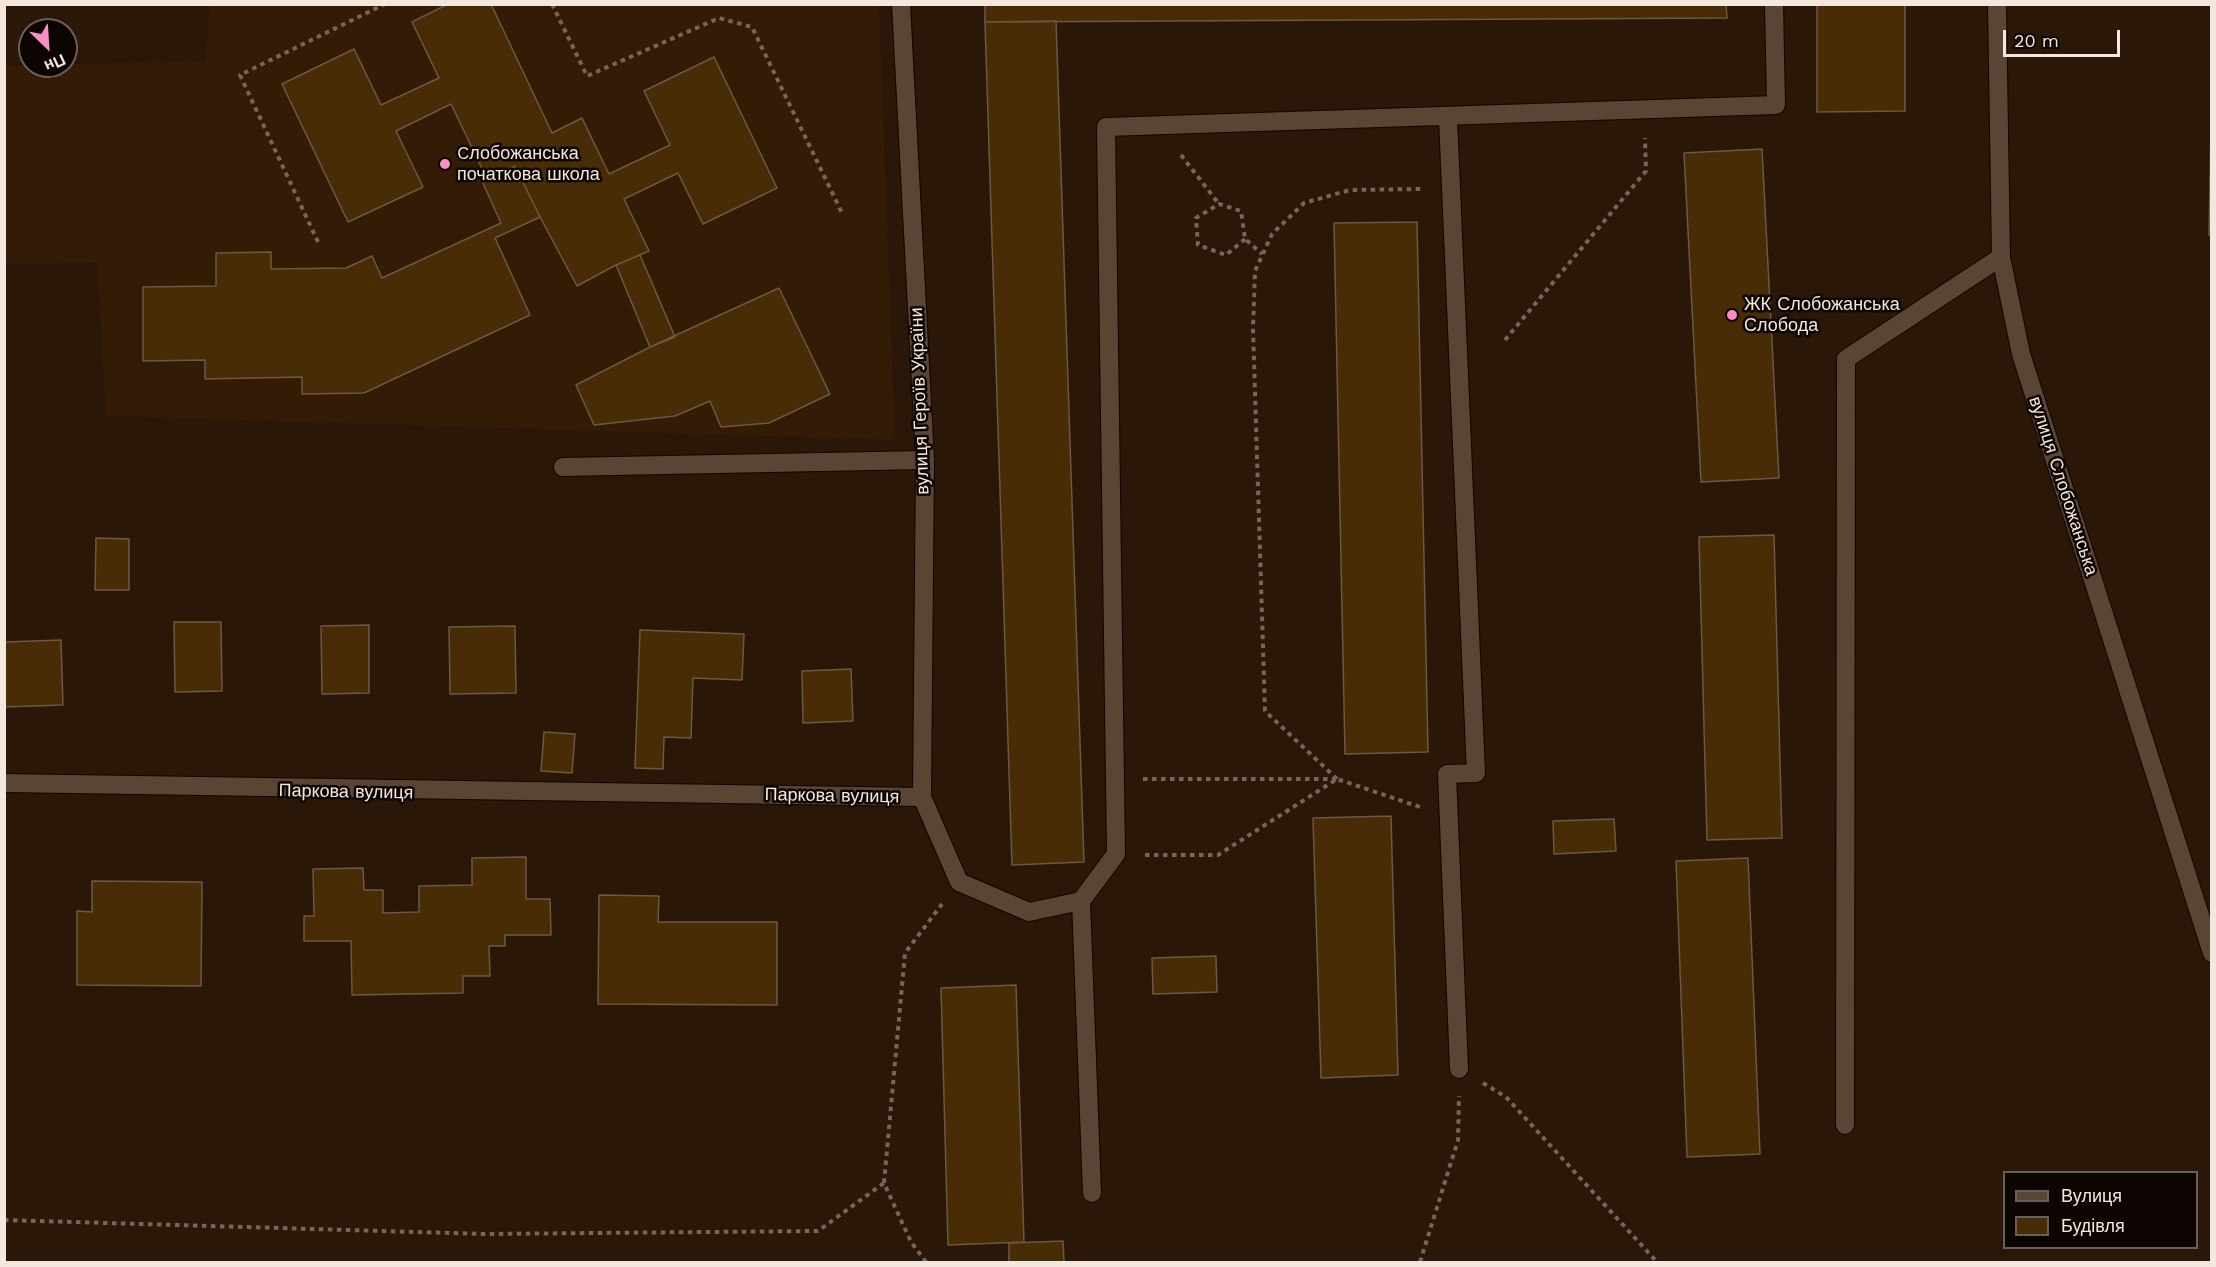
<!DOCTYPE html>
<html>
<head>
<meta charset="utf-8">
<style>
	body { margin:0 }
	#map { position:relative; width:2216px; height:1267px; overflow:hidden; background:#2a1708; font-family:"Work Sans",sans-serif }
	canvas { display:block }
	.frame { position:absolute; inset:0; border:6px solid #f4e7dd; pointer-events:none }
	.legend { position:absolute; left:2003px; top:1171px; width:195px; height:78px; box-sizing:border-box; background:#0c0502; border:2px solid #695f5a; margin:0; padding:8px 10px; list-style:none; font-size:18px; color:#f4e7dd }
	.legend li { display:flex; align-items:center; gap:12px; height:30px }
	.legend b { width:30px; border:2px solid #695f5a }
	.north { position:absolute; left:18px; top:18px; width:60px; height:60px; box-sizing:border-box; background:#0c0502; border:2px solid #695f5a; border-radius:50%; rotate:155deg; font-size:16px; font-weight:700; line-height:24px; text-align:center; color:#f4e7dd }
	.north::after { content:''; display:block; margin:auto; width:21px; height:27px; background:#fa8fc6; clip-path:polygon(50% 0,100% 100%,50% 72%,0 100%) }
	.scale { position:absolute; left:2003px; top:30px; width:117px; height:27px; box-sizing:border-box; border:3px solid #f4e7dd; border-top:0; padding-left:8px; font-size:18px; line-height:21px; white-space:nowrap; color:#f4e7dd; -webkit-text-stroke:4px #0c0502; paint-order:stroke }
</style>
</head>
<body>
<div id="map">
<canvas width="2216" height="1267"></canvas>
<div class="frame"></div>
<ul class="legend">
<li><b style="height:8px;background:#5a4434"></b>Вулиця</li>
<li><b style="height:16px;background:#472c06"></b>Будівля</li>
</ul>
<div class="north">Пн</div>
<div class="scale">20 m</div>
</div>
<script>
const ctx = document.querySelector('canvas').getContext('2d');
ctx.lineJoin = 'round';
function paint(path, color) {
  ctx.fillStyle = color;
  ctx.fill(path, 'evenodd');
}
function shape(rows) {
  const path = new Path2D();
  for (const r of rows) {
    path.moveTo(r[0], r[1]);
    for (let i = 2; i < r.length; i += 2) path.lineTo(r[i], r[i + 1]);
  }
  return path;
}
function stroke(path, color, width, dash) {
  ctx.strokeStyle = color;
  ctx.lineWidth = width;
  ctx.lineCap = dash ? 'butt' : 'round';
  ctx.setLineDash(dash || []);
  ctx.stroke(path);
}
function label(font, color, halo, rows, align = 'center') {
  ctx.font = font + ' "Work Sans",sans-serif';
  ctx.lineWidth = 5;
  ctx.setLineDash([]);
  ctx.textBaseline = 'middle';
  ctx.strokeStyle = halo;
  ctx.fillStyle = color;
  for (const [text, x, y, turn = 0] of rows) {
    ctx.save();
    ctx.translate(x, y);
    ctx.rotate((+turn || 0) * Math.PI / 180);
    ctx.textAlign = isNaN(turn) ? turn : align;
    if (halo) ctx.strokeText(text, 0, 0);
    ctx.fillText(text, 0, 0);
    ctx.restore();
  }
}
const built = shape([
	[209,5,879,5,895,440,106,416,97,263,5,264,4,66,66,66,66,64,206,61]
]);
const building = shape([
	[448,4,491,4,552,133,582,118,609,174,670,145,644,91,714,57,777,188,703,224,678,173,624,199,649,251,616,265,577,286,540,217,515,166,487,179,451,104,396,131,423,187,348,222,282,84,354,49,381,105,439,78,412,22,448,4],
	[985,4,1726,4,1727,18,985,22,985,4],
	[1817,4,1905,4,1905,111,1817,112,1817,4],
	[1056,21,1084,862,1012,865,985,22,1056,21],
	[2211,126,2212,126,2212,235,2209,235,2211,126],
	[1762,149,1779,478,1701,482,1684,153,1762,149],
	[515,166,540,217,495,238,530,315,364,393,302,394,302,377,205,379,205,360,143,361,143,287,216,286,216,253,271,252,271,269,346,268,372,256,382,278,501,223,482,181,515,166],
	[1417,222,1428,752,1345,754,1334,223,1417,222],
	[640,255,675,337,650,347,616,265,640,255],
	[779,288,830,394,769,423,721,427,710,401,675,416,594,425,576,385,650,347,779,288],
	[1774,535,1782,838,1707,840,1699,537,1774,535],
	[96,538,129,539,129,590,95,590,96,538],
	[174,622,221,622,222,691,175,692,174,622],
	[369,625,369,693,322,694,321,626,369,625],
	[515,626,516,693,450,694,449,627,515,626],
	[640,630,744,634,742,680,693,678,691,738,664,737,663,769,635,768,640,630],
	[61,640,63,705,4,707,4,642,61,640],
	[851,669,853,721,803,723,802,671,851,669],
	[544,732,575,734,572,773,541,771,544,732],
	[1391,816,1398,1075,1321,1078,1313,818,1391,816],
	[1614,819,1616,851,1554,854,1553,821,1614,819],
	[526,857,526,899,550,899,551,935,505,935,505,946,489,946,490,976,463,976,463,993,352,995,351,941,304,941,304,916,314,916,313,869,363,868,364,890,383,890,383,913,419,912,419,886,472,885,472,858,526,857],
	[1748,858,1760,1154,1687,1157,1676,861,1748,858],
	[92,881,202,882,201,986,77,985,77,911,92,912,92,881],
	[599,895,659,896,658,922,777,922,777,1005,598,1004,599,895],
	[1216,956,1217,992,1153,994,1152,958,1216,956],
	[1016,985,1024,1242,948,1245,941,988,1016,985],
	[1063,1241,1064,1262,1009,1262,1009,1243,1063,1241]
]);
const path = shape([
	[552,4,587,76,719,18,752,27,843,215],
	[1181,155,1219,204],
	[1245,239,1226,255,1198,245,1196,218,1219,204,1241,211,1245,239,1262,254],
	[318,242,240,75,385,4],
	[1505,340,1646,171,1645,138],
	[1143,779,1336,779],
	[1337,779,1265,711,1253,329,1255,271,1272,234,1304,203,1350,190,1424,189],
	[1145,855,1218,855,1337,779,1420,807],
	[1483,1083,1506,1097,1657,1262],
	[4,1220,485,1234,818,1231,884,1183],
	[926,1262,911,1242,884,1183,905,953,942,904],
	[1420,1262,1458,1140,1459,1096]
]);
const lane = shape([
	[1448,118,1476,773,1447,774,1459,1069],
	[563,467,925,460],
	[922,797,959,882,1029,912,1081,901,1116,854,1106,127,1776,105,1774,4],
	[1081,901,1092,1193],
	[1845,1125,1846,359,2001,257]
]);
const street = shape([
	[901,4,925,460,922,797],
	[1997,4,2001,257,2021,354,2212,953],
	[4,783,922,797]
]);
const markers = [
	[445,164,6,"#fa8fc6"],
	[1732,315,6,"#fa8fc6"]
];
const poiNames = [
	["Cлобожанська",457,154],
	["початкова школа",457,175],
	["ЖК Слобожанська",1744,305],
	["Слобода",1744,326]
];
const streetNames = [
	["вулиця Героїв України",920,401,-92],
	["вулиця Слобожанська",2063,486,72],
	["Паркова вулиця",346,792,1],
	["Паркова вулиця",832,796,1]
];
paint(built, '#331b06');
paint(building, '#472c06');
stroke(building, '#6b5944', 1.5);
stroke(lane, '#110300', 20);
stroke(street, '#110300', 20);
stroke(path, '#766558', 4, [4.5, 4.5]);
stroke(lane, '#5a4434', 18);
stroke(street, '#5a4434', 18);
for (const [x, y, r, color] of markers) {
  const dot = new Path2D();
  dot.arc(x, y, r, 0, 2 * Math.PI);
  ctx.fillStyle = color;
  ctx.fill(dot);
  stroke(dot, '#0c0502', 2);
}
label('18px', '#f4e7dd', '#0c0502', poiNames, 'left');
label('18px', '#f4e7dd', '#0c0502', streetNames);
</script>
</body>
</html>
